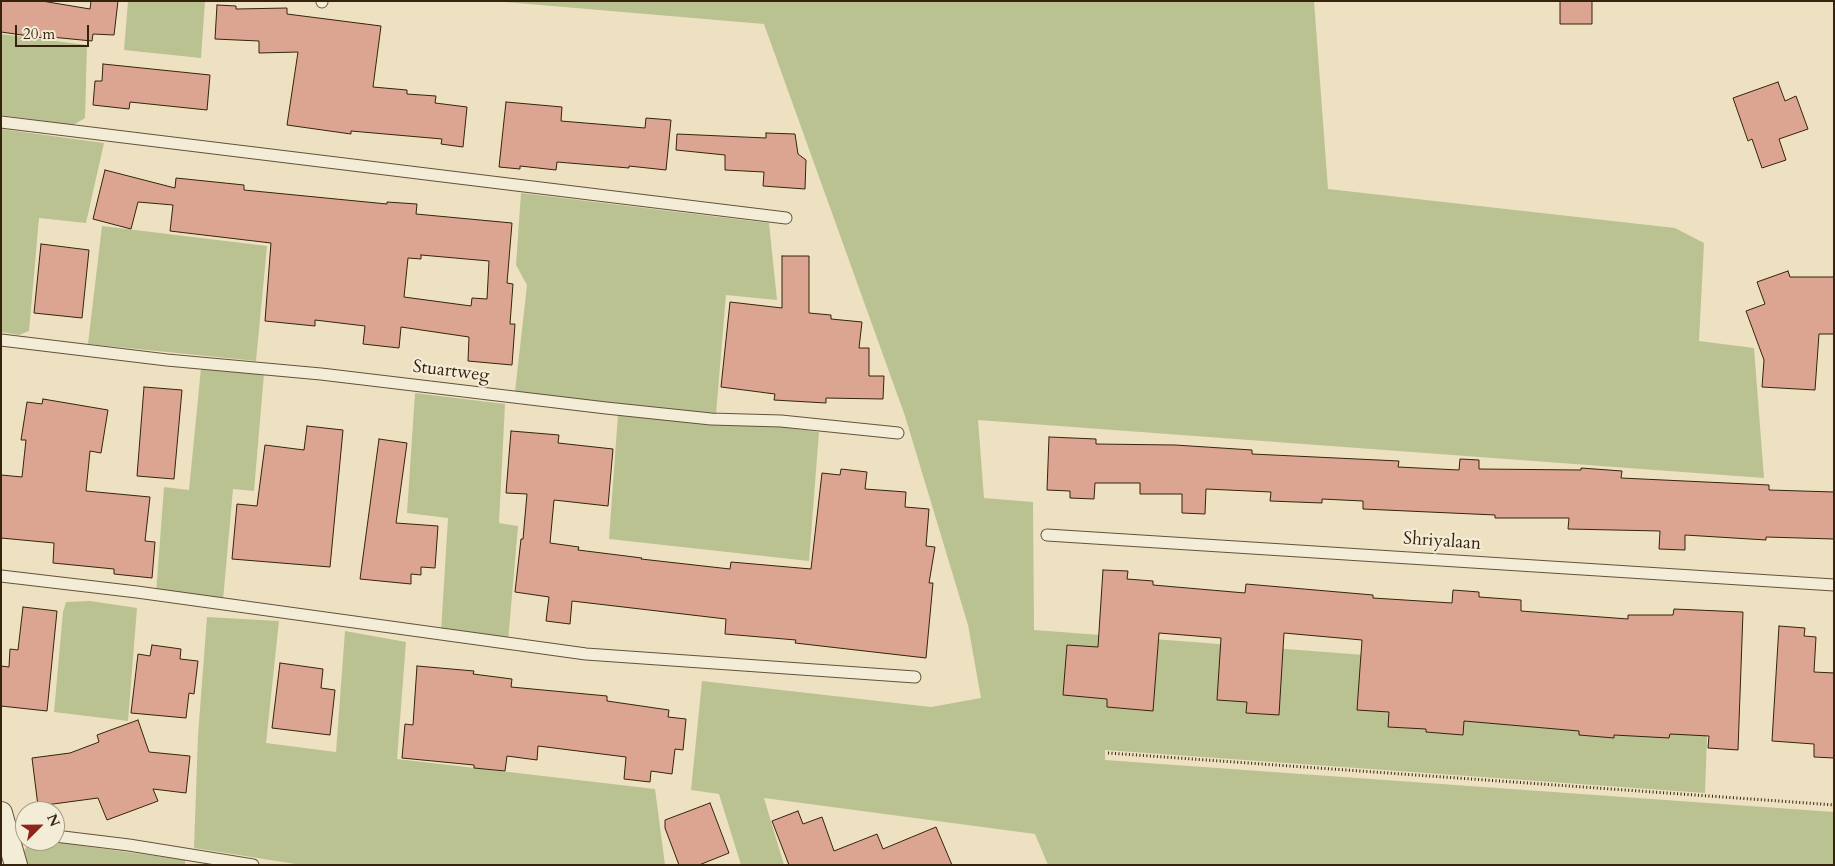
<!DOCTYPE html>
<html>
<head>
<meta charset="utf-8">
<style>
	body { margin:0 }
	#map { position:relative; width:1835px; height:866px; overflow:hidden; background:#ede1c2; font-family:Cardo,serif }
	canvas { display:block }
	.frame { position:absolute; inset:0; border:2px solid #35230e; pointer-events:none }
	.north { position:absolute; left:15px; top:801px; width:50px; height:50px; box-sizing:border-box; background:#f3ecd7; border:1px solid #a79c87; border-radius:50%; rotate:67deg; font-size:14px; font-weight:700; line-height:20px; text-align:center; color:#35230e }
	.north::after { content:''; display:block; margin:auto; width:18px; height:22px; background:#8f2418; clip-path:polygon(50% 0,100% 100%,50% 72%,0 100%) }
	.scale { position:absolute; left:15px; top:25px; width:74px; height:22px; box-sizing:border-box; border:2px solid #35230e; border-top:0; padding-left:6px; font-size:15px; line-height:18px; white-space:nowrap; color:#35230e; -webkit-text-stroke:4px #f3ecd7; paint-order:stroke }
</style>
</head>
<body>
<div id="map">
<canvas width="1835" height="866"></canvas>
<div class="frame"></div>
<div class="north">N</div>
<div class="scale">20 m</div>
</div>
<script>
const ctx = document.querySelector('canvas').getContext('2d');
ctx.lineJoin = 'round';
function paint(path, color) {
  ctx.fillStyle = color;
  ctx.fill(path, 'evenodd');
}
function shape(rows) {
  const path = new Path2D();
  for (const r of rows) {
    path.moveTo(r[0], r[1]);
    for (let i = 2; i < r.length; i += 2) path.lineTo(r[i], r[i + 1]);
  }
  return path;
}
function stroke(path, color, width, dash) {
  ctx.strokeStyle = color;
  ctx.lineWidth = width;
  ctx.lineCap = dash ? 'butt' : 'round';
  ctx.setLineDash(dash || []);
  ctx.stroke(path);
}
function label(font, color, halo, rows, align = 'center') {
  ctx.font = font + ' Cardo,serif';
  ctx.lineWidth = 4.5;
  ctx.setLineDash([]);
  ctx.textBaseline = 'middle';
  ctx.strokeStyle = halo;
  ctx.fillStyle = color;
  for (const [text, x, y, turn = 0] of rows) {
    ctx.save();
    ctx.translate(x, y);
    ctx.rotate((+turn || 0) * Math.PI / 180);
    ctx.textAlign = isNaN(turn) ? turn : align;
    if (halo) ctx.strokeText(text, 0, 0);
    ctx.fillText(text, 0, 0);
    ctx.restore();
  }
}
const green = shape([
	[128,1,205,1,201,58,124,50],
	[493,1,1314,1,1328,189,1675,228,1704,243,1699,341,1754,348,1764,478,978,420,984,498,1033,502,1034,630,1709,681,1705,793,1105,750,1105,760,1834,812,1834,865,1048,865,1035,834,764,798,784,865,741,865,719,794,691,790,702,681,931,707,981,698,968,625,905,416,764,24],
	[1,34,87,45,85,118,73,125,1,115],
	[1,129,104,143,86,223,39,218,29,331,19,335,1,332],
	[521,193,769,223,777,300,726,295,716,414,515,392,527,285,516,265],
	[102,226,267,246,256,361,88,344],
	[201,368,264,374,254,491,233,489,223,600,156,594,164,487,189,490],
	[415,393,505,404,499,523,518,526,508,642,441,632,448,518,407,513],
	[618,414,775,426,819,432,809,561,609,539],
	[90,601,137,608,128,721,54,712,63,612,66,602],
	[207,617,279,621,266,743,336,752,345,631,406,642,397,759,655,789,665,865,302,865,194,848,198,735],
	[47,841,185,860,185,865,27,865,23,852,29,843]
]);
const building = shape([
	[1,1,42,1,90,9,91,1,118,1,114,35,93,34,92,41,51,37,50,39,1,32,1,1],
	[1560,1,1592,1,1592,24,1560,24,1560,1],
	[217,5,236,6,236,9,287,8,287,14,381,26,373,87,407,90,407,94,436,96,435,103,467,107,463,147,441,144,442,139,351,131,351,134,287,125,298,52,259,53,259,41,215,39,217,5],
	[103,64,210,75,207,110,130,102,129,109,93,105,95,81,102,81,103,64],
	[1778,82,1785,101,1796,96,1808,129,1779,139,1786,160,1762,168,1752,139,1748,141,1733,98,1778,82],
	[506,102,562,107,561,121,645,128,646,118,671,120,666,170,629,166,629,168,557,162,556,170,520,166,520,169,499,167,506,102],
	[766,133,795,134,798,154,806,160,805,189,763,186,764,172,725,170,725,155,676,150,677,134,766,138,766,133],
	[105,170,175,188,176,178,244,185,244,190,387,204,387,202,417,204,416,214,512,223,507,283,513,284,510,324,515,324,512,365,468,361,469,337,401,327,399,348,363,344,365,326,315,320,315,326,265,321,271,243,170,231,173,205,138,202,131,229,93,219,105,170],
	[421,255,489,261,487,299,472,298,471,306,404,297,408,258,421,259,421,255],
	[41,244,89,250,82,318,34,313,41,244],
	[782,256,809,256,809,313,831,315,831,319,862,322,859,348,869,348,869,376,884,376,883,399,826,398,826,403,774,400,775,394,721,387,730,302,782,308,782,256],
	[1788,271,1790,277,1834,277,1834,334,1819,334,1815,390,1762,387,1764,360,1746,311,1765,304,1757,282,1788,271],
	[144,387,182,390,174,479,137,476,144,387],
	[43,399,108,410,101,453,90,451,86,491,150,497,145,541,155,542,152,578,114,574,114,569,53,563,54,543,1,538,1,475,22,477,26,440,21,440,27,402,42,404,43,399],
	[307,426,343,430,330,567,232,559,237,504,257,506,265,445,304,450,307,426],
	[511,431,559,435,558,443,613,449,608,506,554,500,550,543,579,547,578,550,642,558,641,559,730,569,731,562,811,569,822,473,840,475,841,469,867,472,865,489,906,492,905,507,929,509,926,546,935,547,929,583,933,583,926,658,795,643,796,640,725,634,726,619,572,601,570,624,546,621,549,597,515,592,521,539,523,539,527,494,506,493,511,431],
	[1049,437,1096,439,1096,444,1175,445,1252,450,1252,454,1399,461,1398,467,1459,470,1460,459,1479,460,1479,469,1581,470,1581,468,1622,471,1621,478,1769,485,1769,490,1834,492,1834,539,1766,537,1766,540,1685,535,1685,550,1659,549,1660,531,1568,529,1569,518,1495,518,1495,515,1363,509,1363,501,1322,499,1322,503,1270,501,1271,492,1206,489,1205,514,1182,513,1182,494,1140,494,1140,483,1095,483,1094,499,1070,498,1070,491,1047,490,1049,437],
	[379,439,407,443,396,523,438,526,435,568,421,567,421,575,411,574,411,584,360,579,379,439],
	[1103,570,1128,571,1127,579,1153,581,1153,585,1245,593,1246,584,1373,595,1373,598,1452,603,1453,590,1479,592,1479,597,1521,600,1521,611,1628,619,1628,615,1673,615,1674,609,1743,612,1738,750,1708,748,1709,736,1670,734,1669,738,1614,735,1614,738,1579,735,1579,731,1464,721,1463,735,1426,732,1426,729,1388,727,1389,712,1357,710,1362,640,1306,635,1284,633,1279,715,1246,713,1247,702,1217,700,1221,638,1159,633,1153,711,1107,707,1107,699,1063,695,1067,645,1098,647,1103,570],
	[23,607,57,611,47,711,1,706,1,666,9,667,10,649,18,650,23,607],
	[1779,626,1805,628,1804,636,1816,637,1814,672,1834,673,1834,758,1814,757,1814,744,1772,741,1779,626],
	[152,645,181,649,180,659,198,661,194,694,189,693,186,718,131,713,138,654,150,656,152,645],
	[280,663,323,669,321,688,335,690,330,735,272,728,280,663],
	[417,666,474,671,473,674,512,679,511,687,607,696,607,701,669,710,668,717,686,719,683,750,675,749,672,774,651,771,650,782,624,779,626,757,538,746,537,760,507,756,505,771,474,768,474,765,402,758,405,724,413,725,417,666],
	[138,720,149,752,190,756,186,793,153,789,158,801,107,820,98,798,38,806,32,758,70,753,99,742,97,735,138,720],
	[710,803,729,853,699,865,679,865,665,828,665,820,710,803],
	[798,811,803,824,822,817,834,851,877,834,883,849,936,827,952,865,789,865,772,821,798,811]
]);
const path = shape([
	[1108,753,1834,805]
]);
const lane = shape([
	[322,1,322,2],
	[1,122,786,218],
	[1,340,167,360,321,374,606,408,711,419,781,421,898,433],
	[1047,535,1834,585],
	[1,576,137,592,586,654,915,677],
	[55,836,129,845,253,865]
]);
const street = shape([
	[1,813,16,865]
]);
const streetNames = [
	["Stuartweg",451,372,7],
	["Shriyalaan",1442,542,4]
];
paint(green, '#bbc291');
paint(building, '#dba591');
stroke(building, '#35230e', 1);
stroke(lane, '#63523b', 13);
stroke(street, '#63523b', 24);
stroke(path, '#35230e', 3, [1, 2.5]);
stroke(lane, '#f3ecd7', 11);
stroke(street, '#f3ecd7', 22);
label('18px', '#35230e', '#f3ecd7', streetNames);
</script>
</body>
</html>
